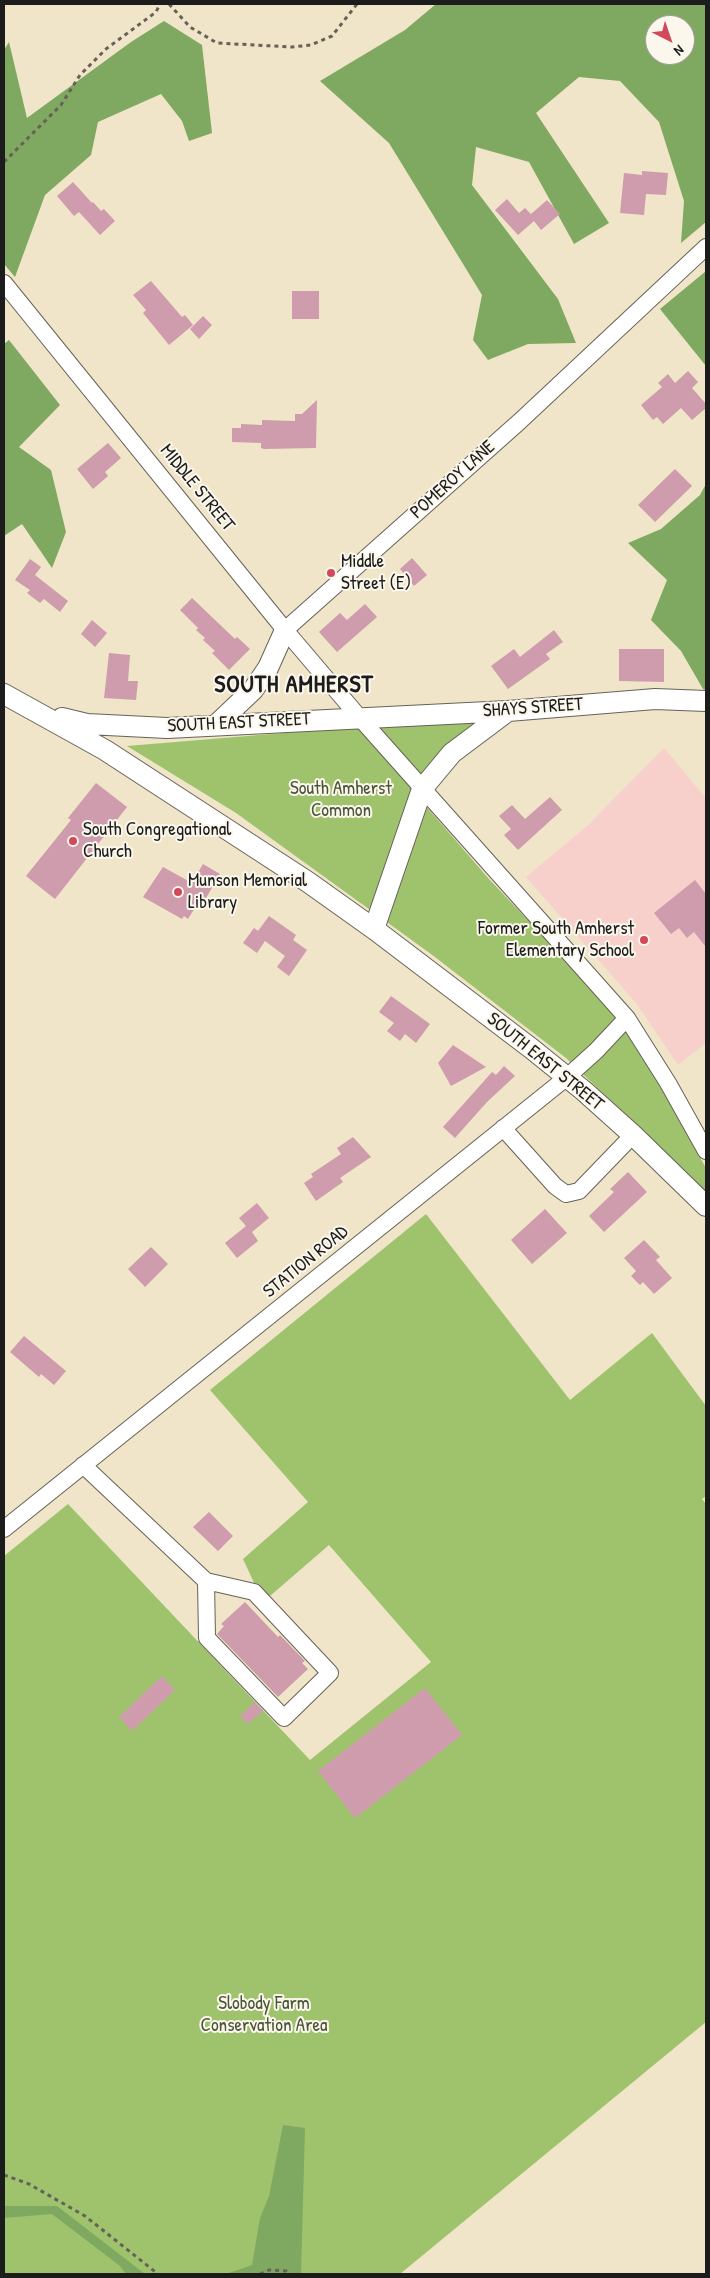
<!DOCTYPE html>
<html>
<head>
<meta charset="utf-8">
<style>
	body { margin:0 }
	#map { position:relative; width:710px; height:2278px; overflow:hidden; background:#f0e5c8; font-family:"Patrick Hand",sans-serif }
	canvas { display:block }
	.frame { position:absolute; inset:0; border:5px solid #1c1c1c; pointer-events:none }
	.north { position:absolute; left:645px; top:15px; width:50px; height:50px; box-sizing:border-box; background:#fbf7ec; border:1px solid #a29f99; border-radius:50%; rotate:139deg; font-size:14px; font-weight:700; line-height:20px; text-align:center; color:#1c1c1c }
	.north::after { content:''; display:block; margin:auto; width:18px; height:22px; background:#d1495b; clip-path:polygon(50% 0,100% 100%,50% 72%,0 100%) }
</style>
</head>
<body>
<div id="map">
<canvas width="710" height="2278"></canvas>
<div class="frame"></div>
<div class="north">N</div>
</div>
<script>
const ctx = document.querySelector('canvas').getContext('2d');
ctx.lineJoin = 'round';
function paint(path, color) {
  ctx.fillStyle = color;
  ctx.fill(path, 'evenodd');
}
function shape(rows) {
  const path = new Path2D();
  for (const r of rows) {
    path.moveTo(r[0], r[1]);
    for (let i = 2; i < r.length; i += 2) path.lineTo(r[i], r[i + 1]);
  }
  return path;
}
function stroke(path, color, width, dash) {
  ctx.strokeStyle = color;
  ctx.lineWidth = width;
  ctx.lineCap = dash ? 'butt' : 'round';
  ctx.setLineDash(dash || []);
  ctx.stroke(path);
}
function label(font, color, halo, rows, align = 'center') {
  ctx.font = font + ' "Patrick Hand",sans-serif';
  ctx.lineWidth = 4;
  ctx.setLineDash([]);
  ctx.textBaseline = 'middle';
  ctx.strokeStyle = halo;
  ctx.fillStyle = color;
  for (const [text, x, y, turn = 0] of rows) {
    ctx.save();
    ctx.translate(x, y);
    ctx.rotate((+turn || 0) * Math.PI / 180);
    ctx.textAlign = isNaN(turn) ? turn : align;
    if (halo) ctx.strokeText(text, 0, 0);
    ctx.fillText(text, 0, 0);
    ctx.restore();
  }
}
const built = shape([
	[664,748,706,798,706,1043,678,1065,636,1003,526,877,587,826]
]);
const green = shape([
	[480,723,412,790,489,879,625,1023,706,1168,706,1192,566,1058,431,954,236,813,127,746,356,727],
	[426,1214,570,1400,652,1333,706,1406,706,1496,702,1499,706,1504,706,2022,400,2274,4,2274,4,1556,68,1504,310,1760,431,1662,329,1545,263,1602,243,1559,308,1502,210,1390]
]);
const forest = shape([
	[436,4,706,4,706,222,681,243,684,201,659,122,620,81,579,77,536,113,609,223,574,244,529,162,476,147,472,185,558,299,576,343,528,344,488,360,473,340,482,295,389,143,320,81,405,30],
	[655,25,685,25,685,55,655,55],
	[164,21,202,45,212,133,189,141,182,121,161,94,98,122,91,155,45,195,15,277,4,264,4,50,9,42,27,118,131,42],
	[706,271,706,366,660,309],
	[9,340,60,405,19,447,51,470,66,532,52,568,22,524,4,536,4,344],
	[706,484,706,690,703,689,681,651,651,620,667,580,628,543,661,529,700,495],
	[283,2125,305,2128,301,2274,226,2274,252,2265,260,2218,269,2196],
	[4,2206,57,2206,145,2274,126,2274,120,2266,52,2214,4,2218]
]);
const building = shape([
	[642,171,668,173,666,195,646,194,644,215,620,213,624,173,642,175],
	[73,182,92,203,93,202,101,211,104,209,115,221,100,235,79,212,74,216,57,196],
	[507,199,519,213,525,208,531,214,547,200,560,214,541,230,534,221,518,235,495,210],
	[151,281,182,317,185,315,193,325,169,345,143,313,146,310,133,295],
	[292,291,319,291,319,319,292,319],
	[203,316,212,325,199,339,190,329],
	[688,371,698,382,692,388,706,404,706,408,692,420,681,408,663,424,657,417,653,420,641,405,662,387,658,383,668,374,675,383],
	[317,400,316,448,264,449,261,448,261,443,232,442,232,428,241,428,241,424,262,425,262,420,295,421,295,414,302,414],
	[108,443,121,458,105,472,108,476,93,489,77,469],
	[675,469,692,486,655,522,638,505],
	[412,558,427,575,414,586,400,569],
	[30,559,41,567,35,575,68,601,60,612,44,599,40,603,27,593,30,590,15,580],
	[192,598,235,639,237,637,250,649,229,670,212,653,215,651,203,640,205,638,196,630,198,628,180,610],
	[365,604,377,617,337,652,319,632,340,613,347,620],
	[92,620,107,633,95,647,81,634],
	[554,630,563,642,546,654,550,659,508,689,491,666,514,649,520,657],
	[619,649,664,649,664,682,619,681],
	[109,653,130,655,128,681,138,681,136,700,104,698],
	[96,783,127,807,55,899,26,876,71,820,68,818],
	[550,797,562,810,518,850,504,835,511,829,499,816,512,805,525,819],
	[203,864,220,874,202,905,198,903,188,919,184,916,182,919,143,897,163,867,192,883],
	[695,880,706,894,706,947,694,932,687,938,679,928,671,934,654,913],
	[269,916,296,935,293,940,307,950,289,976,277,967,285,956,265,941,257,953,243,943,254,928,258,931],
	[391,996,430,1024,416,1043,405,1034,400,1041,387,1031,394,1023,379,1012],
	[453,1045,486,1067,451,1086,438,1063],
	[504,1066,515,1076,487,1102,455,1138,443,1127,492,1072,496,1075],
	[353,1137,371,1157,340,1178,343,1182,316,1201,304,1183,313,1177,311,1174,341,1154,337,1148],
	[628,1172,647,1192,604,1232,589,1216,614,1192,610,1189],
	[257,1203,269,1218,252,1232,258,1241,237,1258,225,1243,246,1226,239,1218],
	[545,1209,567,1233,532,1264,511,1240],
	[644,1240,660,1257,656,1260,672,1278,654,1294,643,1282,640,1285,631,1276,636,1271,624,1258],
	[151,1247,168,1264,145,1287,128,1269],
	[24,1336,66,1371,54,1385,41,1374,39,1377,10,1352],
	[209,1512,233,1536,218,1551,193,1527],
	[245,1602,278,1637,280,1635,305,1661,302,1663,308,1669,278,1697,217,1634,224,1626,221,1624],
	[162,1676,175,1690,132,1731,119,1717],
	[425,1688,462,1735,355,1818,318,1771],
	[255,1702,263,1711,248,1724,240,1716]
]);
const path = shape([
	[169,4,190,27,217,43,292,47,311,45,332,36,357,4],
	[4,162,61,105,80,75,106,49,156,12,160,4],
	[4,2175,29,2184,85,2216,158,2274],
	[260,2274,269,2270,286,2271,290,2274]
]);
const minor = shape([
	[4,283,285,630,359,717,627,1018,668,1083,706,1151],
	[285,630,519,422,706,247],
	[503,1128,555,1186,566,1194,579,1191,633,1135],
	[83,1465,206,1581,254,1592,330,1673,284,1718,207,1638,206,1581],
	[4,1529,566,1078,596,1051,627,1018]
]);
const major = shape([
	[4,694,105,750,308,882,374,929,532,1049,584,1091,633,1135,706,1206],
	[62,718,87,724,167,728,508,711,655,699,706,701],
	[216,725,253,690,268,668,285,630],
	[374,929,422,789,452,753,508,711]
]);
const markers = [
	[331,573,5,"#d1495b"],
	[73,841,5,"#d1495b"],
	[178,892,5,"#d1495b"],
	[644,940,5,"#d1495b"]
];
const streetNames = [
	["POMEROY LANE",453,480,-42],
	["MIDDLE STREET",197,488,51],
	["SHAYS STREET",533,708,-4],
	["SOUTH EAST STREET",239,723,-3],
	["SOUTH EAST STREET",545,1062,39],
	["STATION ROAD",306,1262,-39]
];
const poiNames = [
	["Middle",341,562],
	["Street (E)",341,584],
	["South Congregational",83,830],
	["Church",83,852],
	["Munson Memorial",188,881],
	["Library",188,903],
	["Former South Amherst",634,929,"right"],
	["Elementary School",634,951,"right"]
];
const parkNames = [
	["South Amherst",341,789],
	["Common",341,811],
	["Slobody Farm",264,2004],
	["Conservation Area",264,2026]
];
const districtNames = [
	["SOUTH AMHERST",294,686]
];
paint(built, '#f7d0cc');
paint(green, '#9fc36d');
paint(forest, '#7fa960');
paint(building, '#ce9cac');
stroke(minor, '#666258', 18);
stroke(major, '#666258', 22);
stroke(path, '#666258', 3, [4, 4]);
stroke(minor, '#fff', 16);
stroke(major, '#fff', 20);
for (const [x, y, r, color] of markers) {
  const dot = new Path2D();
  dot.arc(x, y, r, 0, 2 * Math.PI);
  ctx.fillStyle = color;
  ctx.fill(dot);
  stroke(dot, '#fbf7ec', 2);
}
label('19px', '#1c1c1c', '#fbf7ec', streetNames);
label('19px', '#1c1c1c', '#fbf7ec', poiNames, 'left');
label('19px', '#4a5638', '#fbf7ec', parkNames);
ctx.letterSpacing = '1px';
label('bold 24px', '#1c1c1c', '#fbf7ec', districtNames);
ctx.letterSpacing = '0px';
</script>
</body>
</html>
